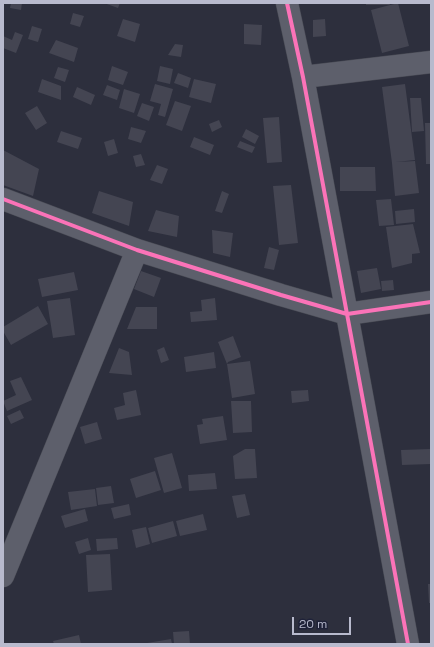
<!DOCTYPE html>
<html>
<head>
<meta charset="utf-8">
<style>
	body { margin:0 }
	#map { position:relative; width:434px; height:647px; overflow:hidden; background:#2d2f3d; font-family:"Space Grotesk",sans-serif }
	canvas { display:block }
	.frame { position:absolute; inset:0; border:4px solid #b8bacd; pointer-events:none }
	.scale { position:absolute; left:292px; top:617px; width:59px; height:18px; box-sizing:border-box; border:2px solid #b8bacd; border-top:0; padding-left:5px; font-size:12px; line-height:14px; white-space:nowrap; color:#b8bacd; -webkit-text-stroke:3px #1f2239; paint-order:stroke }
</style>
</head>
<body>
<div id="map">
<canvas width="434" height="647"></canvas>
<div class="frame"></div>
<div class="scale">20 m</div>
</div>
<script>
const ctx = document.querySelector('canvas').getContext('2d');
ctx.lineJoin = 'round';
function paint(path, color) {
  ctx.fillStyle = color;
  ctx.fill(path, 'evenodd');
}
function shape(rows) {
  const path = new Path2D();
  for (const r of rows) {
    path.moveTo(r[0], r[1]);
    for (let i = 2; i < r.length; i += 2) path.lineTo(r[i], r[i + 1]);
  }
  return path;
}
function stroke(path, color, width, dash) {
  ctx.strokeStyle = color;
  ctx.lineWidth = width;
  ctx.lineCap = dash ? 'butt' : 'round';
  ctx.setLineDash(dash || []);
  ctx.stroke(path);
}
const building = shape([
	[11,3,22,3,21,10,10,8],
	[104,3,120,3,118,8],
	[366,3,389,3,390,5,398,3,409,46,382,53,371,10,390,5,366,5],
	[73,13,84,16,80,27,70,24],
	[123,19,140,24,135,42,117,36],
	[325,19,326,36,313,37,313,20],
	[244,24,262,25,261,45,244,44],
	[32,26,42,29,38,42,28,39],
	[15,32,23,35,16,53,3,48,3,36,12,40],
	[56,40,78,48,74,62,49,53],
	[175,44,183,45,181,57,168,55],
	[112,66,128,72,123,85,108,80],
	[160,66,173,69,170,84,157,81],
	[58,67,69,70,65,82,54,78],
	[178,73,191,78,188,88,174,83],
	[42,79,61,86,61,100,38,92],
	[194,79,216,84,211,103,189,97],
	[155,84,173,89,165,117,158,115,161,104,150,101],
	[405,84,415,160,396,162,415,161,419,193,395,196,392,163,382,87],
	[107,85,120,90,117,100,103,95],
	[77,87,95,95,91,105,73,97],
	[124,89,140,94,134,113,119,108],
	[410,98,421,98,424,131,412,132],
	[175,101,191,106,182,131,166,125],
	[142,103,154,107,149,121,137,116],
	[37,106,47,123,36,130,25,113],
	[279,117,282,162,267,163,263,118],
	[219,120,222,127,212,132,209,124],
	[425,123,431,123,431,164,426,164],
	[131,127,146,131,141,143,128,139],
	[246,129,259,136,255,144,242,137],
	[61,131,82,138,78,149,57,142],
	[194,137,214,145,210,155,190,147],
	[114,139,118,153,108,156,104,142],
	[240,141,255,147,252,153,237,147],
	[3,150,39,169,33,196,3,185],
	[141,154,145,165,136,167,133,156],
	[157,165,168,169,162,184,150,180],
	[340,167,375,167,376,191,340,191],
	[291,185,298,243,279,245,273,186],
	[99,191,133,202,129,226,92,213],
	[222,191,229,194,222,213,215,211],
	[391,199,394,225,379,226,376,200],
	[414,209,415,222,396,224,395,211],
	[156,210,179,216,177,237,148,231],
	[413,224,420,253,412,254,412,263,392,268,386,227],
	[212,230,233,233,230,257,213,253],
	[269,247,279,250,274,270,264,268],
	[377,268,381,289,361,293,357,271],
	[141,271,161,278,154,297,134,289],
	[74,272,78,290,42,297,38,279],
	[393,280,394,290,382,291,381,281],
	[70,298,75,335,53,338,47,301],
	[215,298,217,320,191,322,190,312,202,311,201,300],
	[38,306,48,324,11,345,3,331,3,327],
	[136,307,157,307,157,329,127,329],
	[233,336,241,357,228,362,227,364,218,342],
	[164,347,169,360,161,363,157,350],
	[119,348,129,352,132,375,109,373],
	[214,352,216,368,186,372,184,357],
	[250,361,255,394,232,398,227,364],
	[21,377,32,400,7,411,3,401,16,395,10,381],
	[136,390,141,415,117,420,114,408,125,405,123,393],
	[308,390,309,401,292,403,291,391],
	[231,401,251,401,252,432,233,433],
	[20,410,24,418,11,424,7,416],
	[223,416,227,440,200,444,197,425,203,424,202,419],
	[97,422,102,439,85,444,80,427],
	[245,449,255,449,257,478,235,479,233,456],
	[431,449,431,464,402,465,401,450],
	[172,453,182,488,164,493,154,458],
	[155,471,161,490,136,498,130,479],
	[215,473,217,489,189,491,188,475],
	[111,486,114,503,98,505,96,488],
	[95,489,97,506,71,510,68,492],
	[245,494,250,515,237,518,232,496],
	[129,504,131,515,114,519,111,508],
	[85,509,88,521,65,528,61,516],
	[203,514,207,530,180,536,176,521],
	[173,521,177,536,152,543,148,528],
	[146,527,150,544,136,548,132,530],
	[88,538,91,550,79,554,75,542],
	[117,538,118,549,97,551,96,539],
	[110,554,112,590,88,592,86,555],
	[428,584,431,584,431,603,429,603],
	[189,631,190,644,174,644,173,632],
	[79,635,81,644,54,644,53,641],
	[171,639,172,644,147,644,147,643]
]);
const minor = shape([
	[287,3,303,77,347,314,408,644],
	[303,77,431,62],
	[3,199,137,250,281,295,347,314,431,302],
	[3,576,137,250]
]);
const cycleway = shape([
	[287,3,303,77,347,314,408,644],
	[3,199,137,250,281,295,347,314,431,302]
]);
paint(building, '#444552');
stroke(minor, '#484a54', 23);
stroke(minor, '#5d5f6b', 22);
stroke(cycleway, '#fb73b8', 4);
</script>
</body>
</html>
